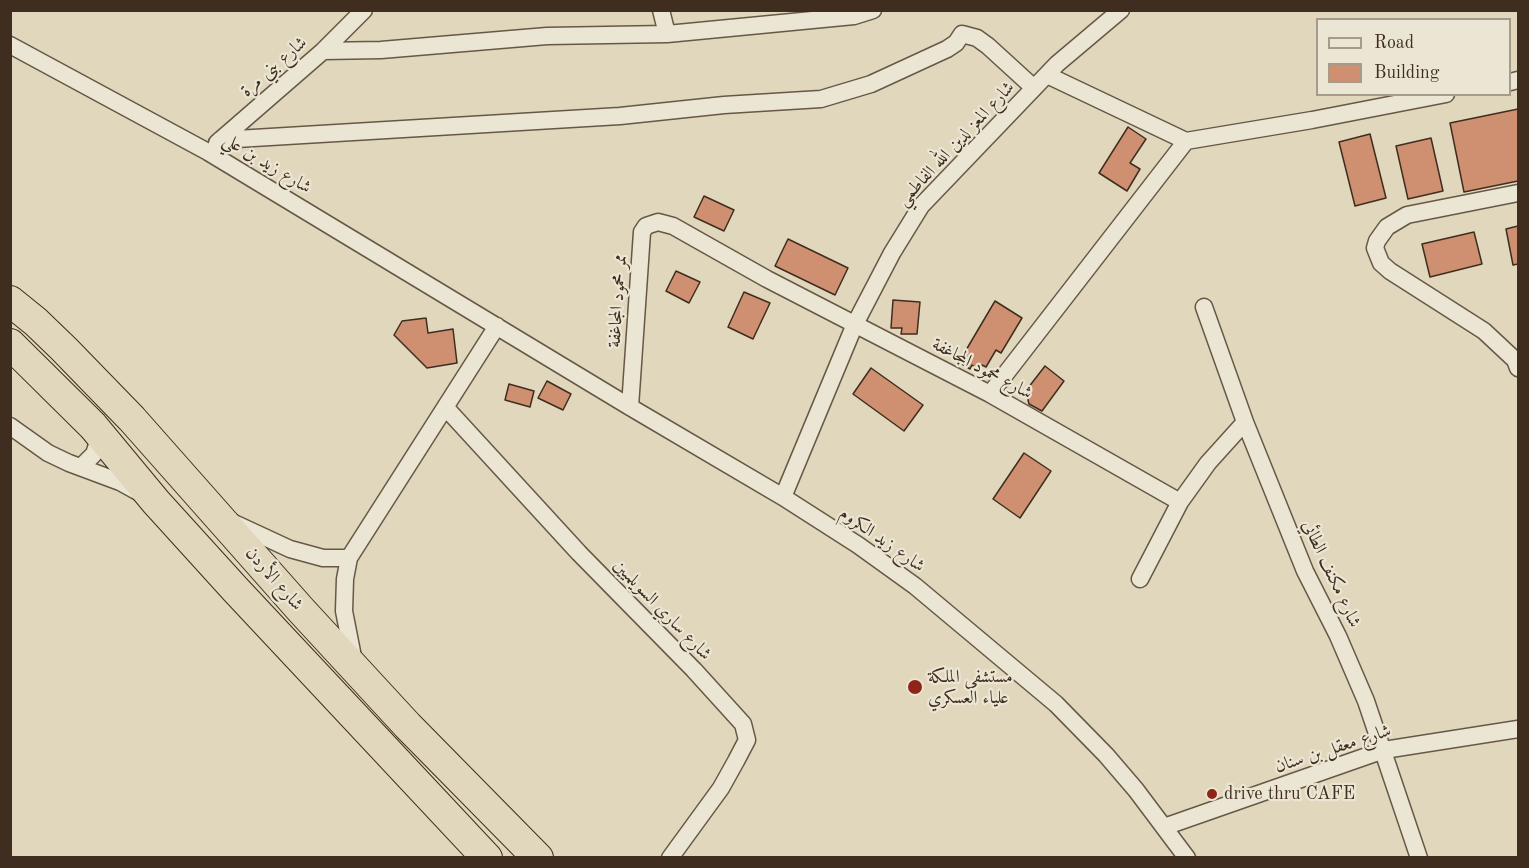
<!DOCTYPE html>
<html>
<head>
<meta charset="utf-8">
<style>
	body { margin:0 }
	#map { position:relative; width:1529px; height:868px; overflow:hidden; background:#e0d7bc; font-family:"Old Standard TT",serif }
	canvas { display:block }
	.frame { position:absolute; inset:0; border:12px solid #3f2d1f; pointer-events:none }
	.legend { position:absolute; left:1316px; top:18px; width:195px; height:78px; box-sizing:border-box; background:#ebe5d3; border:2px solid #a69b8b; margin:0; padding:8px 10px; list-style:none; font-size:18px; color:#3f2d1f }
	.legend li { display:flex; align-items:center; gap:12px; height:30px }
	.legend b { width:30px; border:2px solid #a69b8b }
</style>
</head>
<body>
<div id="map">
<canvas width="1529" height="868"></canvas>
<div class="frame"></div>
<ul class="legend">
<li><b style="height:8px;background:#ebe5d3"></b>Road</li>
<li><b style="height:16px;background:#ce9070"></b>Building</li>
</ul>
</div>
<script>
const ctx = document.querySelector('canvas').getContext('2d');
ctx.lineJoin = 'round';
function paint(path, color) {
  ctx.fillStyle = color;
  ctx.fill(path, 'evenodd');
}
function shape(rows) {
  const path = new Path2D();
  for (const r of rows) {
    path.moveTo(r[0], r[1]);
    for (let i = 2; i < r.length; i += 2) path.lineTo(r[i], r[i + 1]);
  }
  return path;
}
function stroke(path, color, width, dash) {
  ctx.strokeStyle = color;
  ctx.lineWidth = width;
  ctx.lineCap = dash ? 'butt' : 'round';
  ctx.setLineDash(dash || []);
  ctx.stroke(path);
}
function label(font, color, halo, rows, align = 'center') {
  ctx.font = font + ' "Old Standard TT",Amiri,serif';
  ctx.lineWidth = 4.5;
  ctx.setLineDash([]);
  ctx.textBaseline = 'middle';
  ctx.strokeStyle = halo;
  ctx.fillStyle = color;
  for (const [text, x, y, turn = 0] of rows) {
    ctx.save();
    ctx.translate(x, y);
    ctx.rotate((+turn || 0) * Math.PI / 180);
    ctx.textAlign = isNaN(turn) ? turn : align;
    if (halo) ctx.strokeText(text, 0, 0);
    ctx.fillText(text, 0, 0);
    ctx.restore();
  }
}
const building = shape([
	[1518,109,1518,181,1464,192,1450,123,1518,109],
	[1128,127,1146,139,1130,163,1140,169,1127,191,1099,173,1128,127],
	[1370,134,1386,198,1355,206,1339,142,1370,134],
	[1431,138,1443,191,1408,199,1396,146,1431,138],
	[704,196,734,210,724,231,694,217,704,196],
	[1518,226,1518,264,1513,265,1506,229,1518,226],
	[1474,232,1482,264,1430,277,1422,244,1474,232],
	[788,239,848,268,835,295,775,266,788,239],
	[676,271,700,282,689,303,666,291,676,271],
	[744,292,770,303,753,339,728,327,744,292],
	[893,300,920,302,917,334,901,334,902,328,891,328,893,300],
	[995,301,1022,318,1001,353,996,350,986,367,982,365,979,370,972,365,970,369,959,362,995,301],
	[426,318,428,333,453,329,457,363,427,368,394,335,402,321,426,318],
	[1045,366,1064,381,1042,411,1029,404,1027,396,1028,388,1045,366],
	[871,368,923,405,904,431,853,394,871,368],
	[547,381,571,394,563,410,538,398,547,381],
	[509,384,534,391,530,407,505,400,509,384],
	[1024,453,1051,471,1020,518,993,499,1024,453]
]);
const street = shape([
	[661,10,667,34],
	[10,45,208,152,630,407,783,497,858,545,915,586,1056,704,1106,755,1136,790,1187,858],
	[323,51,381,50,547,36,667,34,854,16,873,10],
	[1047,75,1186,141,1312,120,1446,94],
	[1510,82,1518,80],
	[220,140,620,116,724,105,821,99,871,84,947,49,956,43,962,34,977,38,988,46,1034,88],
	[217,143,323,51,364,10],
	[1518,193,1407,215,1387,227,1377,241,1375,248,1381,263,1390,271,1484,331,1515,360,1518,368],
	[1204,307,1245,422,1305,571,1338,636,1366,701,1419,858],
	[990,394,1186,141],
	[630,407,642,232,646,226,658,222,673,226,767,279,990,394,1180,502,1208,463,1245,422],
	[446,408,579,553,694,670,743,724,747,740,736,761,721,788,670,858],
	[10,426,48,453,69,463,120,482,140,493],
	[81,467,94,454,97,445,94,429],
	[783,497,855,324,892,253,921,206,1057,64,1121,10],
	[234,523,290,549,323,558,349,558],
	[1140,579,1180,502],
	[354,662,344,611,345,579,349,558,497,326],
	[1164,827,1384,750,1518,729]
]);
const highway = shape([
	[10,301,36,322,64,349,132,419,301,610,408,726,538,858],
	[10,344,93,426,156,502,235,589,487,858]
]);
const markers = [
	[915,687,8,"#8f2418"],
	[1212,794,6,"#8f2418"]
];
const streetNames = [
	["شارع بني مرة",274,67,-41],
	["شارع المعز لدين الله الفاطمي",956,144,-47],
	["شارع زيد بن علي",267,164,31],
	["ممر محمود المجاغفة",618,301,-86],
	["شارع محمود المجاغفة",982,369,28],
	["شارع زيد الكروم",882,540,35],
	["شارع مكنف الطائي",1331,574,65],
	["شارع الأردن",274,579,49],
	["شارع ساري السويلميين",662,610,46],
	["شارع معقل بن سنان",1333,749,-18]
];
const poiNames = [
	["مستشفى الملكة",928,677],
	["علياء العسكري",928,698],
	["drive thru CAFE",1224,794]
];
paint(building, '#ce9070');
stroke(building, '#3f2d1f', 1.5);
stroke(street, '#675846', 19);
stroke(highway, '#3f2d1f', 32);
stroke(street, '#ebe5d3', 16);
stroke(highway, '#e0d7bc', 30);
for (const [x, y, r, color] of markers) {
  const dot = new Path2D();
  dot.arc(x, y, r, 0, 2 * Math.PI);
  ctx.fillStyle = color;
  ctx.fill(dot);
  stroke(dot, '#ebe5d3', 2);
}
label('18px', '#3f2d1f', '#ebe5d3', streetNames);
label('18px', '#3f2d1f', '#ebe5d3', poiNames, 'left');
</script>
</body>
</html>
